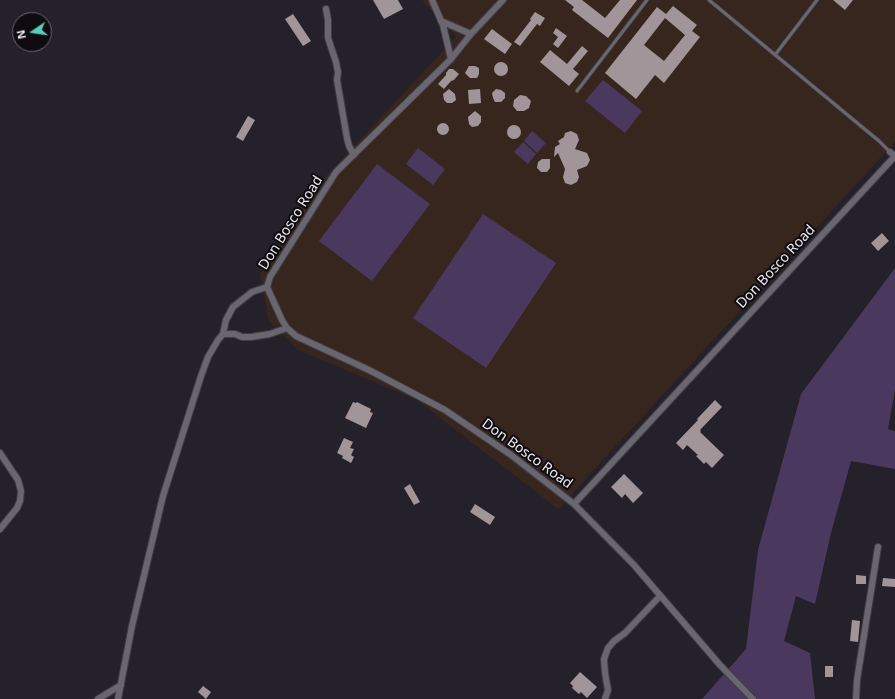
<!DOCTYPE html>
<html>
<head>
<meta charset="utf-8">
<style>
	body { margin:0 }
	#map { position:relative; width:895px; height:699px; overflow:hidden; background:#25212a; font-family:"Noto Sans",sans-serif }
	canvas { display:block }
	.north { position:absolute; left:12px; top:12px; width:40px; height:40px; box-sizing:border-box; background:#0e0c10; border:1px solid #67656a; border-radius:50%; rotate:257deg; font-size:11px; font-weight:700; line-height:16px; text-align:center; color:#eceaf0 }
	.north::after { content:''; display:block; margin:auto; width:14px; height:18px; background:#5bcebb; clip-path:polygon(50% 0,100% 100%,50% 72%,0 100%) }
</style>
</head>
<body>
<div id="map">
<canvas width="895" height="699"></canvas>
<div class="north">N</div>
</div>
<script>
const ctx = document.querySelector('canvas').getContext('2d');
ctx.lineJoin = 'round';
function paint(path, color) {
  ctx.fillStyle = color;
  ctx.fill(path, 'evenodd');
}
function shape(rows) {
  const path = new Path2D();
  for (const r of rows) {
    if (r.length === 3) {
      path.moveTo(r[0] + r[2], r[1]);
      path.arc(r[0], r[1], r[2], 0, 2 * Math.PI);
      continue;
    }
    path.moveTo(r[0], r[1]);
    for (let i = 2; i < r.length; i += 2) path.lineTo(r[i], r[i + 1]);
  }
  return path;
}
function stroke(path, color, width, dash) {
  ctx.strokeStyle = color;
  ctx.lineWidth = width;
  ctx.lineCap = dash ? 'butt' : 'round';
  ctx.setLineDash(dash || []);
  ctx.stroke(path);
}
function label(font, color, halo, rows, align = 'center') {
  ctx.font = font + ' "Noto Sans",sans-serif';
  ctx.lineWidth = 4;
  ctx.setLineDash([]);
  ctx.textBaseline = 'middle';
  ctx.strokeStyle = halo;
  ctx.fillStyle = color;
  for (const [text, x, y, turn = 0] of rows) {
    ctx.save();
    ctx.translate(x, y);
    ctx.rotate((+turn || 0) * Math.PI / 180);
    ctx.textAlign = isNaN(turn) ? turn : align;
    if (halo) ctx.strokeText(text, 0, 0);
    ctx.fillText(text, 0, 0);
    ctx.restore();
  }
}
const education = shape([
	[422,0,895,0,895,142,558,509,417,400,298,350,268,320,260,274,312,191,456,37]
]);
const green = shape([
	[603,80,642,111,625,133,585,101],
	[532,131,546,143,537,153,524,141],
	[523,142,536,154,528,164,514,152],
	[418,148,445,169,433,185,406,164],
	[377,164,430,204,372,281,319,241],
	[483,214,556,263,486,368,413,318],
	[895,268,895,390,888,429,895,431,895,469,851,461,831,533,815,604,796,596,784,641,810,653,815,699,702,699,746,649,758,550,801,394]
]);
const building = shape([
	[373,0,398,0,403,9,384,19],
	[565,0,582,0,605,18,620,0,637,0,608,38,572,10,574,7],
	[833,0,853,0,845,10],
	[673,6,697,25,692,31,700,37,664,83,655,75,636,99,605,73,657,7,666,14],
	[665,18,685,35,664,61,644,45],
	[535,12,545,18,540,26,537,24,520,46,514,42,531,20,530,19],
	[293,14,311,41,303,46,285,19],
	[556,28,567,36,558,48,553,44,558,37,553,33],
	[492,29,512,44,505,54,484,39],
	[582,46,588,51,573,69,579,74,569,86,540,62,550,50,567,64],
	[501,69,7],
	[469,66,475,66,479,68,479,74,477,78,470,78,465,73],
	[449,69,453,69,459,74,454,80,451,81,444,89,438,84,446,75,446,73],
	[449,89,455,94,456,100,452,103,447,103,444,100,443,94],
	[480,89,481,103,469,104,468,90],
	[496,89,501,90,505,93,505,98,501,102,495,102,493,98,492,93],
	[520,95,526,96,531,101,529,108,524,111,517,111,513,106,514,100],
	[475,111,481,116,481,122,478,126,472,127,469,124,468,117],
	[248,116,255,120,243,141,236,137],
	[443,129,6],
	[514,132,7],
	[571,131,577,134,579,140,575,149,587,153,590,160,587,166,577,170,579,177,577,182,571,185,565,183,563,177,565,169,558,153,554,157,555,147,560,144,558,141,564,137,565,133],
	[542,159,550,159,550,168,547,172,541,172,537,168,538,162],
	[882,233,889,241,878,251,871,243],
	[715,400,722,407,700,430,701,431,700,432,724,455,712,468,706,462,704,464,696,456,698,455,687,445,683,450,676,443,698,420,697,419],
	[353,402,356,403,357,402,371,409,370,412,373,413,366,428,345,418],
	[344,438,353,442,350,448,354,449,351,455,354,457,351,463,342,458,343,456,337,453],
	[624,474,643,493,633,503,625,494,622,498,611,487],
	[410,484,420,502,414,505,404,488],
	[475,504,495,517,490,525,470,512],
	[856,575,866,576,866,584,856,584],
	[883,578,895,579,895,587,882,586],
	[852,620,860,621,858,642,850,641],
	[825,666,833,666,833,677,825,677],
	[580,672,597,687,587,698,581,692,579,694,572,688,573,686,570,683],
	[203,686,211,692,206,699,198,692]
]);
const lane = shape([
	[709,0,879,141,890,152],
	[775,55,817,0],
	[577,91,647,0]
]);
const street = shape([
	[432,0,443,25,451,59],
	[503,0,471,34,451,59,336,172,270,277,267,287,282,320,287,328,296,336,369,370,445,410,511,455,574,504,634,565,720,665,753,699],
	[326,9,328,20,328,38,336,62,338,72,337,80,347,138,349,146,354,155],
	[441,21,471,34],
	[223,334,235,334,242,337,251,337,270,334,287,328],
	[0,453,18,480,21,491,20,501,17,508,0,529],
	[574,504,895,156,890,152],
	[98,699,121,685],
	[118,699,132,626,163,496,201,376,208,357,218,340,223,334,226,320,233,307,252,292,267,287],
	[605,699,608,690,605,673,604,659,608,648,614,641,625,633,660,596],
	[856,699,857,680,878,547]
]);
const streetNames = [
	["Don Bosco Road",291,223,-58],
	["Don Bosco Road",776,267,-47],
	["Don Bosco Road",527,454,36]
];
paint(education, '#37261d');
paint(green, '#4b385f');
paint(building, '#a29599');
stroke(lane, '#3f3c43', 4.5);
stroke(street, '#3f3c43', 8);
stroke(lane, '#6a6670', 3);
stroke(street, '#6a6670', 6);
label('14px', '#eceaf0', '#0e0c10', streetNames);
</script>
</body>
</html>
